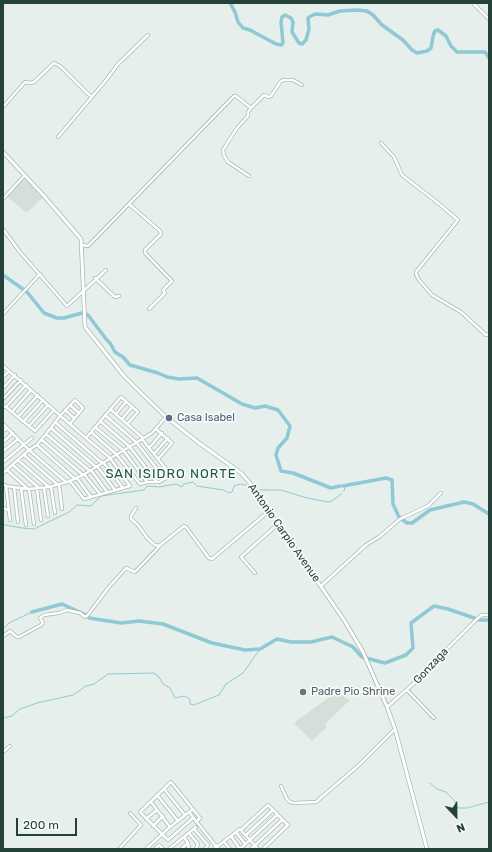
<!DOCTYPE html>
<html>
<head>
<meta charset="utf-8">
<style>
	body { margin:0 }
	#map { position:relative; width:492px; height:852px; overflow:hidden; background:#e6efeb; font-family:Rubik,sans-serif }
	canvas { display:block }
	.frame { position:absolute; inset:0; border:4px solid #24423a; pointer-events:none }
	.north { position:absolute; left:436px; top:796px; width:40px; height:40px; -webkit-text-stroke:3px #f7fbf9; paint-order:stroke; rotate:158deg; font-size:11px; font-weight:700; line-height:16px; text-align:center; color:#24423a }
	.north::after { content:''; display:block; margin:auto; width:14px; height:18px; background:#24423a; clip-path:polygon(50% 0,100% 100%,50% 72%,0 100%) }
	.scale { position:absolute; left:16px; top:818px; width:61px; height:18px; box-sizing:border-box; border:2px solid #24423a; border-top:0; padding-left:5px; font-size:12px; line-height:14px; white-space:nowrap; color:#24423a; -webkit-text-stroke:3px #f7fbf9; paint-order:stroke }
</style>
</head>
<body>
<div id="map">
<canvas width="492" height="852"></canvas>
<div class="frame"></div>
<div class="north">N</div>
<div class="scale">200 m</div>
</div>
<script>
const ctx = document.querySelector('canvas').getContext('2d');
ctx.lineJoin = 'round';
function paint(path, color) {
  ctx.fillStyle = color;
  ctx.fill(path, 'evenodd');
}
function shape(rows) {
  const path = new Path2D();
  for (const r of rows) {
    path.moveTo(r[0], r[1]);
    for (let i = 2; i < r.length; i += 2) path.lineTo(r[i], r[i + 1]);
  }
  return path;
}
function stroke(path, color, width, dash) {
  ctx.strokeStyle = color;
  ctx.lineWidth = width;
  ctx.lineCap = dash ? 'butt' : 'round';
  ctx.setLineDash(dash || []);
  ctx.stroke(path);
}
function label(font, color, halo, rows, align = 'center') {
  ctx.font = font + ' Rubik,sans-serif';
  ctx.lineWidth = 3.5;
  ctx.setLineDash([]);
  ctx.textBaseline = 'middle';
  ctx.strokeStyle = halo;
  ctx.fillStyle = color;
  for (const [text, x, y, turn = 0] of rows) {
    ctx.save();
    ctx.translate(x, y);
    ctx.rotate((+turn || 0) * Math.PI / 180);
    ctx.textAlign = isNaN(turn) ? turn : align;
    if (halo) ctx.strokeText(text, 0, 0);
    ctx.fillText(text, 0, 0);
    ctx.restore();
  }
}
const built = shape([
	[24,176,43,197,27,213,6,196],
	[336,692,350,700,325,724,327,727,312,741,294,723]
]);
const stream = shape([
	[255,488,260,490,281,490,307,498,328,502,332,501,341,494],
	[344,491,346,485],
	[3,523,5,525,22,528,34,529,69,512,77,505,91,506,101,496,144,490,147,486,159,487,176,484,182,487,184,484,193,482,197,486,223,490,229,493,232,492,234,486,240,484,250,486],
	[3,629,9,623,32,612],
	[3,718,12,716,20,709,37,703,73,695,86,686,94,684,108,674,154,673,159,677,163,684,170,688,175,698,184,696,190,699,190,704,194,705,219,695,226,684,243,673,260,649],
	[430,783,437,789,446,792,454,800,458,808,467,808,489,802]
]);
const river = shape([
	[230,3,235,12,238,22,243,28,250,30,276,44,281,45,283,43,281,22,282,17,285,15,291,18,293,22,292,32,299,43,302,44,306,40,309,29,308,18,311,16,315,14,328,15,340,11,357,10,367,11,373,15,382,25,403,40,412,50,417,53,427,51,431,48,433,36,435,31,438,30,446,36,451,46,457,52,485,52,489,58],
	[3,275,27,292,44,313,57,318,64,318,82,313,88,315,106,339,110,343,115,352,123,357,130,365,158,373,167,377,179,379,197,378,242,404,255,408,265,406,278,410,290,426,287,438,278,448,276,455,281,471,293,473,331,488,340,486],
	[343,486,386,478,392,480,393,504,399,517,407,523,412,523,430,510,464,502,473,504,489,514],
	[32,612,62,604,86,615],
	[89,618,121,623,139,621,163,624,212,643,245,650,260,649,277,639,291,642,311,642,332,637,353,647,362,657,385,663,406,655,413,648,411,623,434,606,448,609,480,620,489,620]
]);
const minor = shape([
	[473,3,489,19],
	[3,107,25,82,31,83,34,82,54,63,60,66,87,93,92,97],
	[58,137,107,79,118,64,148,35],
	[381,143,394,157,402,175,438,203,458,220,416,272,416,274,419,280,432,295,461,312,486,335,489,334],
	[249,176,228,162,224,156,223,150,237,128,248,116,248,112,251,108],
	[3,199,25,175],
	[129,204,160,231,161,234,145,250,145,253,172,281,163,290,165,293,149,309],
	[3,229,20,252,67,306,106,270],
	[82,245,88,246,234,96,236,96,251,108,264,95,269,97,271,96,281,81,284,80,293,80,302,85],
	[95,278,115,297,119,296],
	[3,314,40,274],
	[3,366,86,438],
	[3,377,9,371],
	[3,388,15,375],
	[3,399,21,380],
	[70,405,79,413],
	[3,406,6,407,35,431,54,410],
	[6,407,26,385],
	[110,409,143,438],
	[65,410,74,418],
	[12,412,31,390],
	[116,414,126,402],
	[105,415,136,442,165,479],
	[18,417,38,395],
	[122,419,132,407],
	[100,421,129,446,157,482],
	[23,422,43,400],
	[55,422,102,463],
	[3,424,29,450,37,445,75,479],
	[29,426,48,405],
	[95,427,123,450,147,482],
	[51,428,96,467],
	[156,429,172,443,158,459],
	[3,431,7,428],
	[91,432,116,454,140,484,147,482,159,482,170,476,170,474,142,439],
	[46,434,60,416,75,400,83,408,70,424],
	[42,440,83,475],
	[3,442,13,433],
	[37,445,46,434,90,471],
	[149,448,162,433],
	[3,451,18,439],
	[154,454,168,438],
	[24,455,58,485],
	[18,460,49,487],
	[3,462,32,438],
	[103,462,123,488],
	[13,465,39,488],
	[97,466,115,490],
	[7,470,28,489],
	[91,470,107,492],
	[3,473,29,450,66,482],
	[84,474,100,494],
	[77,478,91,497],
	[70,481,84,499,130,486,110,458,86,438,121,397,138,412,127,424],
	[3,484,6,486,28,489,49,487,67,482,83,475,152,433,166,417],
	[59,485,62,509],
	[6,486,10,520],
	[14,487,18,522],
	[51,487,55,513],
	[21,488,26,525],
	[44,488,48,516],
	[29,489,34,524],
	[37,489,41,520],
	[3,508,8,510],
	[136,508,131,516,131,519,137,524,148,539,155,545,159,546],
	[255,573,241,557,278,524],
	[321,586,366,545,379,537,400,519,428,506,441,493],
	[3,636,10,631,17,637,19,637,41,625,43,623,40,618,44,615,59,613,67,610,80,613,85,617,87,616,109,587,126,568,135,572,158,548,159,546,184,526,186,527,209,558,212,559,269,511],
	[407,690,434,718],
	[387,707,428,671,448,648,478,618,482,615,489,615],
	[3,752,10,746],
	[281,786,287,799,290,802,294,803,316,802,359,765,395,729],
	[164,789,185,815],
	[157,795,178,821],
	[151,802,170,827],
	[189,812,215,845],
	[193,818,168,840,140,812,171,782,200,818,196,822],
	[146,819,157,810],
	[153,826,163,816],
	[194,829,208,845,205,849],
	[242,829,268,805,288,825,263,849],
	[236,832,245,844],
	[189,833,198,844,196,849],
	[246,835,273,810],
	[231,836,240,849],
	[184,837,188,843,189,849],
	[224,842,230,849],
	[215,845,218,846,217,848,215,848,215,845],
	[218,846,240,829,258,849],
	[119,849,141,825,130,813],
	[146,849,170,827,193,809],
	[155,849,159,845,163,849],
	[169,849,196,827],
	[181,849,188,843],
	[240,849,277,815],
	[251,849,282,820]
]);
const tertiary = shape([
	[3,152,44,196,81,239,85,327,124,376,140,392,166,417,199,443,241,473,249,482,344,620,363,652,387,707,395,729,427,849]
]);
const markers = [
	[169,418,4,"#5c6f8a"],
	[303,692,4,"#6b7280"]
];
const serviceNames = [
	["Casa Isabel",177,418]
];
const streetNames = [
	["Antonio Carpio Avenue",284,533,55],
	["Gonzaga",431,666,-47]
];
const worshipNames = [
	["Padre Pio Shrine",311,692]
];
const quarterNames = [
	["SAN ISIDRO NORTE",171,474]
];
paint(built, '#d4dfda');
stroke(stream, '#8ec9d4', 1);
stroke(river, '#8ec9d4', 3.5);
stroke(minor, '#a8b8b2', 4);
stroke(tertiary, '#a8b8b2', 4.5);
stroke(minor, '#fff', 2.5);
stroke(tertiary, '#fff', 3);
for (const [x, y, r, color] of markers) {
  const dot = new Path2D();
  dot.arc(x, y, r, 0, 2 * Math.PI);
  ctx.fillStyle = color;
  ctx.fill(dot);
  stroke(dot, '#f7fbf9', 1.5);
}
label('11px', '#4e5e75', '#f7fbf9', serviceNames, 'left');
label('11px', '#24423a', '#f7fbf9', streetNames);
label('11px', '#5b616d', '#f7fbf9', worshipNames, 'left');
ctx.letterSpacing = '1px';
label('13px', '#1f5548', '#f7fbf9', quarterNames);
ctx.letterSpacing = '0px';
</script>
</body>
</html>
